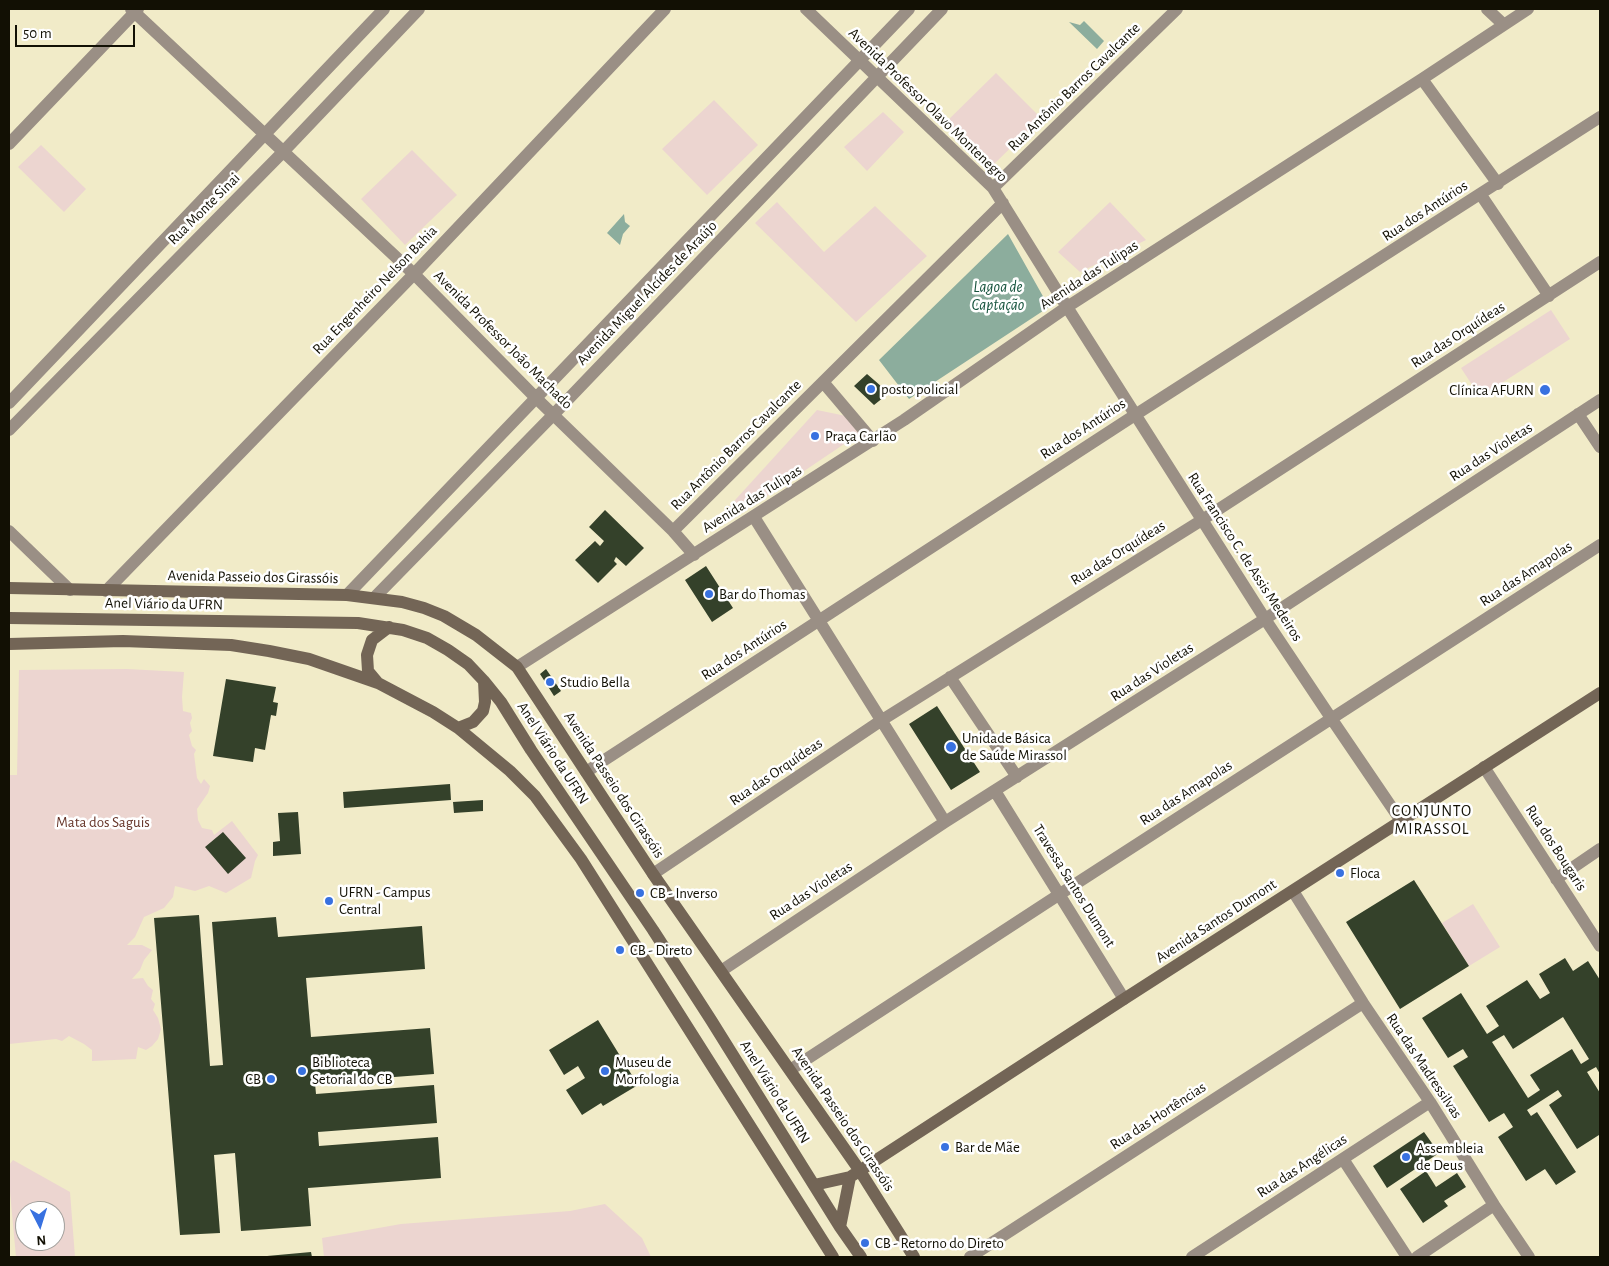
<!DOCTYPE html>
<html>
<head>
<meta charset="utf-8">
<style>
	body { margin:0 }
	#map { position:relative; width:1609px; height:1266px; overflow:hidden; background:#f1ebc8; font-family:"Alegreya Sans",sans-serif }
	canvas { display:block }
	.frame { position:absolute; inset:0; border:10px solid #121004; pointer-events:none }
	.north { position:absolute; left:15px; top:1201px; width:50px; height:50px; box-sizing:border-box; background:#fff; border:1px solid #a09f9b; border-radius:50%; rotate:175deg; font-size:14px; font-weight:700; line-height:20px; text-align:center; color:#121004 }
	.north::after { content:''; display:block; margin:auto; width:18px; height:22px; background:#3871e0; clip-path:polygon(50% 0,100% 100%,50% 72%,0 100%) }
	.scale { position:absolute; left:15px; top:25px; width:120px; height:22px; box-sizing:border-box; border:2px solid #121004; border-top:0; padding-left:6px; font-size:15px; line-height:18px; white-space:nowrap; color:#121004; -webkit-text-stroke:4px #fff; paint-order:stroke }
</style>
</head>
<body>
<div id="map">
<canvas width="1609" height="1266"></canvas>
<div class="frame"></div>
<div class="north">N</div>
<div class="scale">50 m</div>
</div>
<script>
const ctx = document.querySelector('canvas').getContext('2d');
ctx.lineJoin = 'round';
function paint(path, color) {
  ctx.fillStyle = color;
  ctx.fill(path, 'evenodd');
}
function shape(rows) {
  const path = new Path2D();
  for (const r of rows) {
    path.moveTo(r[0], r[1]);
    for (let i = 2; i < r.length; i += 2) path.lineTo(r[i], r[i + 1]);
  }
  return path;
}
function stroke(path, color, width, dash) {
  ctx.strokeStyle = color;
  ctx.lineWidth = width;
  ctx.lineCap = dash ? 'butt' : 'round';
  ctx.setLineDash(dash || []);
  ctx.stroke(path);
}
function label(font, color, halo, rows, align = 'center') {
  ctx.font = font + ' "Alegreya Sans",sans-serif';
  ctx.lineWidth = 5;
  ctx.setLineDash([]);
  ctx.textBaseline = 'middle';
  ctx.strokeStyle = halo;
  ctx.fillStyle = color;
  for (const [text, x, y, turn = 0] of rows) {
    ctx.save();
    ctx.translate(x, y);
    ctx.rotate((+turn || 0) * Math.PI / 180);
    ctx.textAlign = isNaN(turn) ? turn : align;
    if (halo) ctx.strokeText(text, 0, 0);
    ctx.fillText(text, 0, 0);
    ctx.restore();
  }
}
const green = shape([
	[996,73,1041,118,990,168,945,123],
	[714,100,758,145,707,195,662,149],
	[883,112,904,132,867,171,844,147],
	[41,145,86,189,64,212,18,167],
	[412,150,457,195,405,245,361,199],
	[777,202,824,252,875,206,927,256,856,322,755,223],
	[1110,202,1146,240,1080,272,1058,252],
	[1551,310,1570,339,1480,397,1461,368],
	[817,410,846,416,859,434,733,519,726,510],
	[127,669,184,672,182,697,183,711,191,713,192,718,190,723,192,731,189,735,192,746,196,750,194,754,197,778,201,784,204,779,210,786,208,793,197,809,198,820,202,828,212,830,214,835,232,821,258,855,255,861,251,878,226,893,209,886,195,891,175,886,173,897,164,908,144,917,135,937,127,945,142,945,152,950,144,960,140,970,132,979,143,978,148,986,153,990,151,999,155,1004,153,1010,158,1018,161,1029,158,1039,152,1046,146,1050,138,1047,136,1059,92,1061,92,1050,84,1044,69,1036,62,1041,56,1039,9,1044,9,775,17,775,19,670],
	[1473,904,1500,947,1469,966,1442,923],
	[13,1160,70,1192,75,1257,16,1257,9,1181,9,1165],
	[25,1211,55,1211,55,1241,25,1241],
	[605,1204,642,1238,651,1257,324,1257,322,1238,401,1224,570,1211]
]);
const water = shape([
	[1084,21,1104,41,1097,49,1069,22,1080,25],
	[624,214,625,222,630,226,623,234,620,245,607,233],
	[1008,234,1049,307,909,399,879,360]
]);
const building = shape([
	[867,374,889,393,874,405,854,386],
	[605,510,644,548,626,566,616,557,614,561,617,564,598,583,575,560,595,541,600,546,604,541,589,527],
	[706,566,733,608,712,622,685,580],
	[546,669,561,691,554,696,540,674],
	[226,679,276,687,273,702,278,703,276,716,271,715,265,750,255,748,253,762,213,756],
	[937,706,980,772,951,790,909,724],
	[450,784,451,800,344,808,343,792],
	[483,800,483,811,454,813,453,802],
	[298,812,301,854,273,856,273,842,280,841,278,813],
	[223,832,246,858,228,874,205,847],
	[1414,880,1469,966,1400,1009,1346,922],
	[199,915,210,1066,223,1065,212,922,276,917,278,937,422,926,425,969,306,978,311,1037,430,1028,434,1074,315,1083,316,1094,434,1085,437,1123,318,1132,319,1146,438,1137,441,1178,308,1188,311,1226,241,1231,235,1153,214,1155,220,1233,180,1235,154,918],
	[1565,958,1573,971,1588,961,1600,980,1600,1074,1596,1067,1587,1072,1600,1093,1600,1138,1599,1135,1577,1149,1549,1105,1562,1096,1558,1090,1527,1110,1531,1116,1537,1112,1576,1172,1556,1185,1545,1169,1526,1181,1498,1137,1513,1127,1504,1113,1489,1122,1453,1066,1468,1057,1463,1049,1448,1058,1422,1018,1461,993,1487,1034,1499,1026,1486,1006,1527,980,1540,999,1550,993,1539,974],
	[1563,1017,1589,1059,1581,1064,1572,1049,1530,1075,1540,1090,1528,1098,1492,1042,1504,1035,1513,1049],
	[598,1020,638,1085,603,1106,601,1103,582,1115,566,1090,585,1078,578,1066,564,1075,549,1050],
	[1424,1132,1439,1153,1387,1188,1373,1166],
	[1426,1171,1436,1187,1457,1173,1466,1187,1444,1201,1448,1206,1423,1223,1400,1189],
	[311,1252,312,1257,267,1257,267,1256]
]);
const street = shape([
	[131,9,414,274,536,398,673,531,694,555],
	[806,9,993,188,1067,307,1265,619,1331,718,1401,821],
	[1487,9,1503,24],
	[1422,79,1498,184],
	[9,144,138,9],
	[993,188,1177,9],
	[1481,195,1549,296],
	[823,382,873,441],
	[9,403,384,9],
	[1578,414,1600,447],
	[9,430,282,153,419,9],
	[754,517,945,822],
	[9,531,70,590],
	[673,531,1003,203],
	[106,591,414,274,665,9],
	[347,595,909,9],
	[374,598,554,414,942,9],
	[517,667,904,420,1067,307,1422,79,1528,9],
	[950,677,1017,777],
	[1484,767,1600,946],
	[586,772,1135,415,1600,117],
	[995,791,1124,999],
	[653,874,882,720,1202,520,1600,262],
	[1556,879,1600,849],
	[1293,891,1363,1003,1430,1102,1494,1205,1529,1257],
	[721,971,945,822,1265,619,1600,400],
	[790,1070,1060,894,1600,545],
	[1343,1159,1407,1257],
	[970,1257,1363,1003],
	[1192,1257,1430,1102],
	[1417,1257,1494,1205]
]);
const secondary = shape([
	[9,588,347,595,402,602,424,608,444,616,476,635,517,667,653,874,860,1171,914,1257],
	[9,618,358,623,403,630,427,638,448,650,468,664,484,681,501,702,531,750,653,930,711,1020,840,1227,861,1257],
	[9,644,123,641,231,645,269,651,309,659,378,683,433,712,458,728,510,771,535,796,581,859,833,1257],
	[378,683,368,671,367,655,372,640,389,627],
	[458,728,473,722,483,711,485,702,484,681],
	[814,1185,850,1177,1124,999,1600,693],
	[840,1227,850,1177]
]);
const markers = [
	[871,389,5,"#3871e0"],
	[1545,390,6,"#3871e0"],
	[815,436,5,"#3871e0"],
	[709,594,5,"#3871e0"],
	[550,682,5,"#3871e0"],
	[951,747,6,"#3871e0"],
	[1340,873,5,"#3871e0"],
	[640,893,5,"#3871e0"],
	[329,901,5,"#3871e0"],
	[620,950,5,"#3871e0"],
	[302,1071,5,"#3871e0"],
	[605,1071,5,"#3871e0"],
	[271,1079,5,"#3871e0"],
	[945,1147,5,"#3871e0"],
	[1406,1157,5,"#3871e0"],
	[865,1243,5,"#3871e0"]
];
const streetNames = [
	["Rua Antônio Barros Cavalcante",1074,87,-44],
	["Avenida Professor Olavo Montenegro",928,105,44],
	["Rua Monte Sinai",204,209,-45],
	["Rua dos Antúrios",1425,211,-33],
	["Avenida das Tulipas",1089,275,-33],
	["Rua Engenheiro Nelson Bahia",375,290,-46],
	["Avenida Miguel Alcídes de Araújo",647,293,-46],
	["Rua das Orquídeas",1458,335,-33],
	["Avenida Professor João Machado",503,340,45],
	["Rua dos Antúrios",1083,429,-33],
	["Rua Antônio Barros Cavalcante",736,445,-45],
	["Rua das Violetas",1491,452,-33],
	["Avenida das Tulipas",752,499,-32],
	["Rua das Orquídeas",1118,553,-32],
	["Rua Francisco C. de Assis Medeiros",1245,557,57],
	["Rua das Amapolas",1526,574,-33],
	["Avenida Passeio dos Girassóis",253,577,1],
	["Anel Viário da UFRN",164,604,1],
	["Rua dos Antúrios",744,650,-33],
	["Rua das Violetas",1152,672,-33],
	["Anel Viário da UFRN",553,753,57],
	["Rua das Orquídeas",776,772,-34],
	["Avenida Passeio dos Girassóis",614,785,57],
	["Rua das Amapolas",1186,793,-33],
	["Rua dos Bougaris",1556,848,57],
	["Travessa Santos Dumont",1074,886,58],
	["Rua das Violetas",811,891,-33],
	["Avenida Santos Dumont",1216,921,-33],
	["Rua das Madressilvas",1424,1066,56],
	["Anel Viário da UFRN",775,1092,58],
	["Rua das Hortências",1158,1116,-33],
	["Avenida Passeio dos Girassóis",843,1119,56],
	["Rua das Angélicas",1302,1166,-33]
];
const poiNames = [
	["posto policial",881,389],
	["Clínica AFURN",1534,390,"right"],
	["Praça Carlão",825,436],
	["Bar do Thomas",719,594],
	["Studio Bella",560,682],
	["Unidade Básica",962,738],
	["de Saúde Mirassol",962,755],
	["Floca",1350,873],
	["UFRN - Campus",339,892],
	["Central",339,909],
	["CB - Inverso",650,893],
	["CB - Direto",630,950],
	["Biblioteca",312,1062],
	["Setorial do CB",312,1079],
	["Museu de",615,1062],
	["Morfologia",615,1079],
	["CB",261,1079,"right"],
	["Bar de Mãe",955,1147],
	["Assembleia",1416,1148],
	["de Deus",1416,1165],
	["CB - Retorno do Direto",875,1243]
];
const parkNames = [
	["Mata dos Saguis",103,822]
];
const waterNames = [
	["Lagoa de",998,287],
	["Captação",998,305]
];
const neighbourhoodNames = [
	["CONJUNTO",1432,811],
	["MIRASSOL",1432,829]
];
paint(green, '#ecd5d0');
paint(water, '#8cad9d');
paint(building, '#34412a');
stroke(street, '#9a8f85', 12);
stroke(secondary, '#736556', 12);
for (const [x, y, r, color] of markers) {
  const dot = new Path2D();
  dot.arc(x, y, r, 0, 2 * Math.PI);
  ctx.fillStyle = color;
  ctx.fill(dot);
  stroke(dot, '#fff', 2);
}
label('15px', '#121004', '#fff', streetNames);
label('15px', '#121004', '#fff', poiNames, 'left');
label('15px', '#663529', '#fff', parkNames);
label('italic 16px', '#16533d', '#fff', waterNames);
ctx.letterSpacing = '1px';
label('16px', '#121004', '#fff', neighbourhoodNames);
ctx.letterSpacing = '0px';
</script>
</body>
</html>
